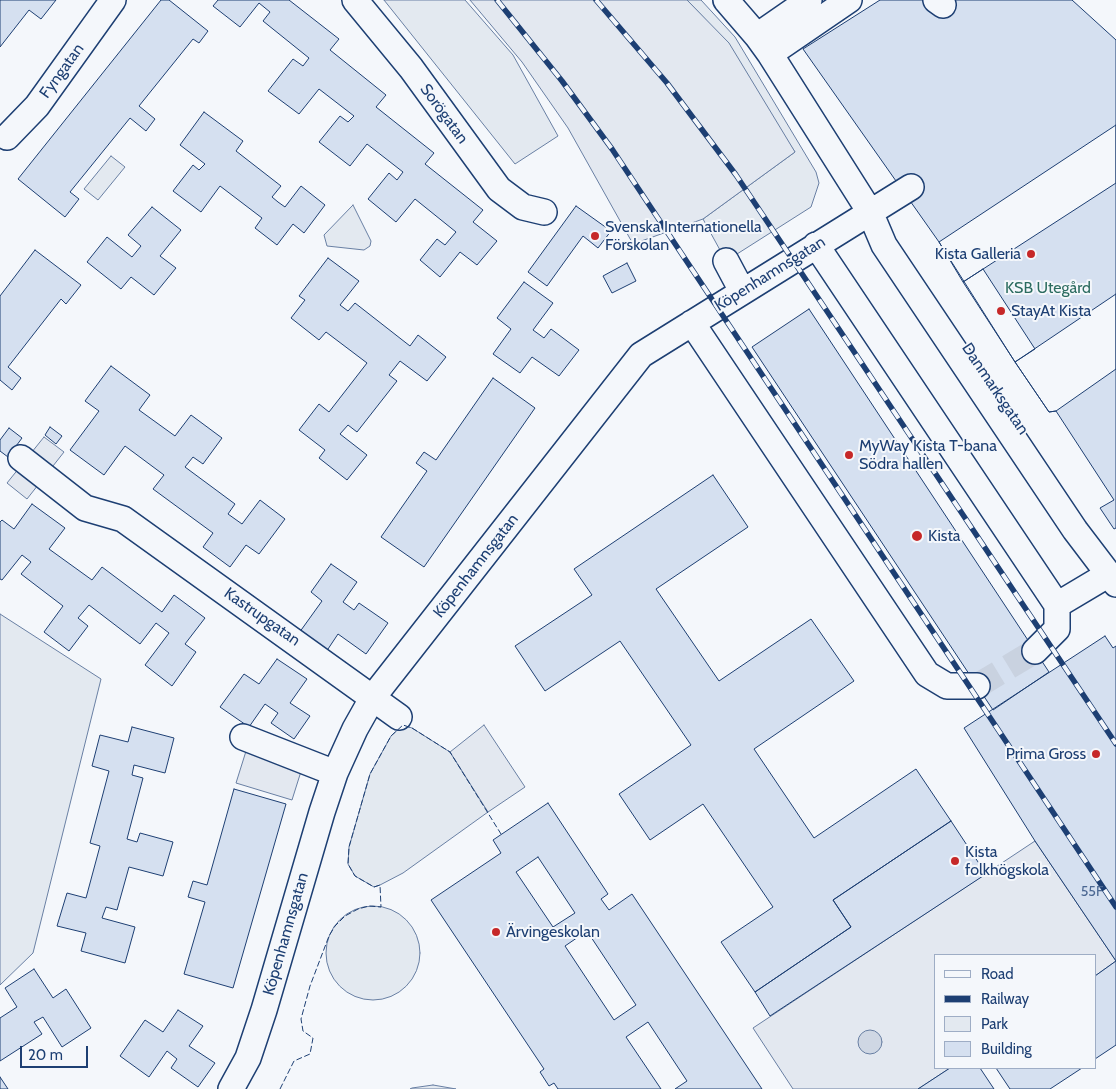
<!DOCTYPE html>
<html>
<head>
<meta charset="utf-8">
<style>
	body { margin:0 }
	#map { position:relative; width:1116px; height:1089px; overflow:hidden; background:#f4f7fb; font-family:Cabin,sans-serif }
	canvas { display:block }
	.legend { position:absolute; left:934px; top:954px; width:162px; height:115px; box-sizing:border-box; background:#f4f7fb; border:1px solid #9eadc5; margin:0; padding:6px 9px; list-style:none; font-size:15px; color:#1d3f73 }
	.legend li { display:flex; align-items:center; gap:10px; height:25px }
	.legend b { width:25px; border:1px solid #9eadc5 }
	.scale { position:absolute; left:20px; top:1046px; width:68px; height:22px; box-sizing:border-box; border:2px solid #1d3f73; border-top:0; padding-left:6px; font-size:15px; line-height:18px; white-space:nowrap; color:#1d3f73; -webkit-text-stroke:4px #f4f7fb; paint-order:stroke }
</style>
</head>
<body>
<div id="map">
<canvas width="1116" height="1089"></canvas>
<ul class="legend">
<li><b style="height:6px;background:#f4f7fb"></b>Road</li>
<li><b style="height:6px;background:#1d3f73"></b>Railway</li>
<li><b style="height:14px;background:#e3e9f0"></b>Park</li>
<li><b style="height:14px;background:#d5e0f0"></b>Building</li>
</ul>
<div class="scale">20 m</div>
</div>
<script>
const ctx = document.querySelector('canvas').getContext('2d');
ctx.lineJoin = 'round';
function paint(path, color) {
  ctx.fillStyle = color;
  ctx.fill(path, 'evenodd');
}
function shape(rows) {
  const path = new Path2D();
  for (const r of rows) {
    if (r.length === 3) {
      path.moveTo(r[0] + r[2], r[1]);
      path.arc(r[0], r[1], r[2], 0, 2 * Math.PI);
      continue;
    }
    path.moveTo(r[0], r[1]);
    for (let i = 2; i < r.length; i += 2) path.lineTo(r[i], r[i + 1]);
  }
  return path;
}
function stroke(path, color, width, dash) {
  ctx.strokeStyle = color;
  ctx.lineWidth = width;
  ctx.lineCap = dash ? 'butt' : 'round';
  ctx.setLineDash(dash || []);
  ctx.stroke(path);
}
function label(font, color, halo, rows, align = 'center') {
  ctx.font = font + ' Cabin,sans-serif';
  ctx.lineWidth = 4;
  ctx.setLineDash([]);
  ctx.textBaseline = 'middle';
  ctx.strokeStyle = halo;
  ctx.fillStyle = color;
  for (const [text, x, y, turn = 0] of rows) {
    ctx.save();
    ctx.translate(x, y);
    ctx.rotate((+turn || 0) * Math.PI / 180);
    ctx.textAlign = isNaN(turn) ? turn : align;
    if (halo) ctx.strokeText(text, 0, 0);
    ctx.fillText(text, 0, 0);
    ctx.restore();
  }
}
const green = shape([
	[384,0,465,0,513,55,558,136,515,164,384,0],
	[687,0,701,0,735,37,816,172,819,183,811,207,726,261,703,219,795,152,705,19,687,0],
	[111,156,125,167,98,200,84,189,111,156],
	[353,205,371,241,370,246,364,250,327,246,324,235,353,205],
	[0,614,101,679,33,953,0,985,0,614],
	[403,725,412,728,450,752,488,812,403,873,380,885,374,887,355,876,348,864,349,847,370,774,391,736,403,725],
	[373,953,47],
	[433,1085,456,1089,410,1089,412,1088,433,1085]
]);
const parking = shape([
	[470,0,687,0,729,43,795,152,703,219,633,244,568,128,522,62,470,0],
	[44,437,64,452,27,499,7,483,44,437],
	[484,725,525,787,488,812,450,752,484,725],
	[247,748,303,765,292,800,236,783,247,748],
	[1035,841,1116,961,1095,976,1095,955,935,955,935,1068,950,1068,918,1089,793,1089,753,1028,1035,841]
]);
const water = shape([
	[870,1042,12]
]);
const building = shape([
	[0,0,56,0,41,19,29,10,0,47,0,0],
	[161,0,169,0,208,31,199,43,193,39,139,106,155,119,146,131,130,118,70,192,79,199,65,217,18,179,161,0],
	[218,0,289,0,339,39,330,50,386,95,376,107,434,153,425,164,483,210,473,222,497,241,477,265,460,252,440,277,420,260,437,239,445,245,456,232,415,199,396,222,368,199,389,173,397,180,403,172,367,144,350,166,319,142,340,116,348,122,354,116,319,89,299,114,268,91,293,59,303,66,309,58,263,21,270,12,259,3,240,27,213,6,218,0],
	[880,0,1072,0,1116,40,1116,528,1114,529,1100,508,1114,500,1056,411,1049,412,1015,362,939,242,803,49,880,0],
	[204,112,243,141,236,151,281,186,272,197,278,202,285,207,301,186,325,205,304,233,293,224,277,245,255,228,262,218,220,186,201,212,173,191,193,165,199,170,205,164,180,145,204,112],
	[1116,125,1116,183,963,282,939,242,1116,125],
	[576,206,611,231,598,248,583,236,547,286,528,272,576,206],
	[152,207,181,230,160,256,176,268,154,295,131,277,121,289,87,262,107,237,132,257,141,246,128,235,152,207],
	[35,250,81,285,66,304,61,299,8,367,21,378,12,390,0,380,0,296,35,250],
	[328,258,359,281,340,305,348,311,355,303,410,346,418,335,446,357,427,381,400,361,389,375,397,381,357,432,348,425,340,434,367,455,347,480,319,458,325,450,299,430,319,404,329,412,367,363,326,332,319,340,291,318,305,300,299,296,328,258],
	[627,263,636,281,612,293,603,276,627,263],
	[983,269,1035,349,1015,362,963,282,983,269],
	[524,282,553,303,533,330,544,338,551,329,579,350,559,376,532,357,520,373,493,354,511,329,497,318,524,282],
	[1116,294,1116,369,1056,411,1049,412,1015,362,1116,294],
	[809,309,1049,672,993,710,752,347,809,309],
	[111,366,150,395,139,410,175,436,191,415,222,438,203,464,193,457,185,467,235,504,228,514,242,524,260,500,285,519,259,554,246,545,230,567,203,547,213,533,153,489,164,475,125,446,104,475,70,450,99,411,85,401,111,366],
	[493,378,535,408,424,567,381,537,427,471,416,463,424,452,436,460,493,378],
	[50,427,62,436,56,444,45,435,50,427],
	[9,428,22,438,8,457,0,451,0,440,9,428],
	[713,475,748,527,656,589,719,681,811,619,854,681,754,749,814,838,916,769,951,821,833,900,851,927,755,992,721,942,773,907,703,804,650,840,619,794,691,745,620,641,545,691,515,646,592,595,574,569,713,475],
	[32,504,65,528,49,549,92,580,102,567,162,612,174,595,205,618,185,644,196,652,172,686,145,665,169,633,156,623,140,644,89,605,78,618,88,626,69,651,44,632,63,606,21,574,31,562,22,555,2,580,0,579,0,522,2,520,14,529,32,504],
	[331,564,357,582,343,602,354,610,359,603,388,623,366,654,338,634,326,652,299,633,322,601,311,592,331,564],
	[1105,636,1113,648,1116,646,1116,1045,1095,1059,1095,976,1116,961,1035,841,964,728,1105,636],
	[277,659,307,679,290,703,310,716,294,739,271,723,278,713,265,704,249,727,220,707,244,674,259,684,277,659],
	[132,727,174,738,165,773,134,765,132,775,143,778,127,839,137,842,140,833,173,842,163,876,129,867,117,910,106,907,102,918,135,927,125,963,81,951,86,933,57,926,67,893,86,898,100,846,90,843,109,771,92,766,100,735,128,742,132,727],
	[234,789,286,804,233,988,184,974,205,902,188,897,193,881,207,885,234,789],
	[548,803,608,894,601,899,609,910,632,894,762,1089,675,1089,687,1081,648,1022,626,1037,661,1089,558,1089,554,1083,549,1086,540,1072,544,1069,431,900,501,853,493,840,548,803],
	[538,857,575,913,553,927,516,872,538,857],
	[587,931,636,1005,614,1020,565,946,587,931],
	[951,821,986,874,770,1016,755,992,851,927,833,900,951,821],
	[34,969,53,998,66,989,91,1028,62,1047,43,1017,34,1022,42,1034,0,1061,0,1018,17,1007,5,988,34,969],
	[178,1010,203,1026,189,1046,215,1063,198,1087,171,1068,177,1059,167,1051,149,1077,120,1056,145,1020,163,1032,178,1010],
	[950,1068,980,1068,994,1089,918,1089,950,1068],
	[996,1068,1082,1068,1050,1089,1010,1089,996,1068],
	[0,1077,8,1089,0,1089,0,1077]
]);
const minorTunnel = shape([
	[977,686,1035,651]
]);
const minor = shape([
	[355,0,411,68,499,189,523,207,544,212],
	[726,0,757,36,770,54,870,212,884,245,1075,530,1116,584],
	[936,0,943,5],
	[757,36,809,0],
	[770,54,849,0],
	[7,137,37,106,113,0],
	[816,245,1057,605,1057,629,1035,651],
	[726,261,742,291],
	[692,323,927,674,947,686,977,686],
	[21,458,85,508,123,519,399,717],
	[1057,605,1109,574],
	[243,737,335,773],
	[231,1089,248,1058,264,1010,322,812,335,773,355,729,373,697,641,355,911,187]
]);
const rail = shape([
	[497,0,562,81,612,149,1116,907],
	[596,0,667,83,736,175,1116,744]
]);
const fence = shape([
	[280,1089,294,1061,310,1054,313,1038,303,1031,301,1019,310,986,329,936,335,926,345,916,358,909,369,906,381,907,380,885,374,887,355,876,348,864,349,847,370,774,391,736,403,725,412,728,450,752,501,834]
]);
const markers = [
	[595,236,5,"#c62828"],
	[1031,254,5,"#c62828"],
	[1001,311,5,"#c62828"],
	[849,455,5,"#c62828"],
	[917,536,6,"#c62828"],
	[1096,754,5,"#c62828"],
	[955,861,5,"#c62828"],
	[496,932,5,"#c62828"]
];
const numberNames = [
	["55F",1092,892]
];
const streetNames = [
	["Fyngatan",62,71,-54],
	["Sorögatan",444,114,54],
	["Köpenhamnsgatan",770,274,-32],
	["Danmarksgatan",995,389,56],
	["Köpenhamnsgatan",476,566,-52],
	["Kastrupgatan",262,617,35],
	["Köpenhamnsgatan",286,934,-74]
];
const poiNames = [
	["Svenska Internationella",605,227],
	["Förskolan",605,245],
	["Kista Galleria",1021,254,"right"],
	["StayAt Kista",1011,311],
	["MyWay Kista T-bana",859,446],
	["Södra hallen",859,464],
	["Kista",928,536],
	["Prima Gross",1086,754,"right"],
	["Kista",965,852],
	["folkhögskola",965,870],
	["Ärvingeskolan",506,932]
];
const parkNames = [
	["KSB Utegård",1048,288]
];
paint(green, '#e3e9f0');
stroke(green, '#687fa3', 1);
paint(parking, '#e3e8f0');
stroke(parking, '#687fa3', 1);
paint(water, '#cfd7e4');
stroke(water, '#687fa3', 1);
paint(building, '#d5e0f0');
stroke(building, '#1d3f73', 1);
stroke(minorTunnel, '#c9d2e0', 25, [25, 12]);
stroke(minor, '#1d3f73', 28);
stroke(minor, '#f4f7fb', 25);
stroke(rail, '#1d3f73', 5.5);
stroke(rail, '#f4f7fb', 4, [11]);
stroke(fence, '#1d3f73', 1, [6, 2.5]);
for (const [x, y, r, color] of markers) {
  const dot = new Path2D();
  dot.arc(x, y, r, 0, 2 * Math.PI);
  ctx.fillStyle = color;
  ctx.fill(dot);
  stroke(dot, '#f4f7fb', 2);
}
label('14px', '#4b6792', null, numberNames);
label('16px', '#1d3f73', '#f4f7fb', streetNames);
label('16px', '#1d3f73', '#f4f7fb', poiNames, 'left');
label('16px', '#2c6c60', '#f4f7fb', parkNames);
</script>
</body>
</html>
